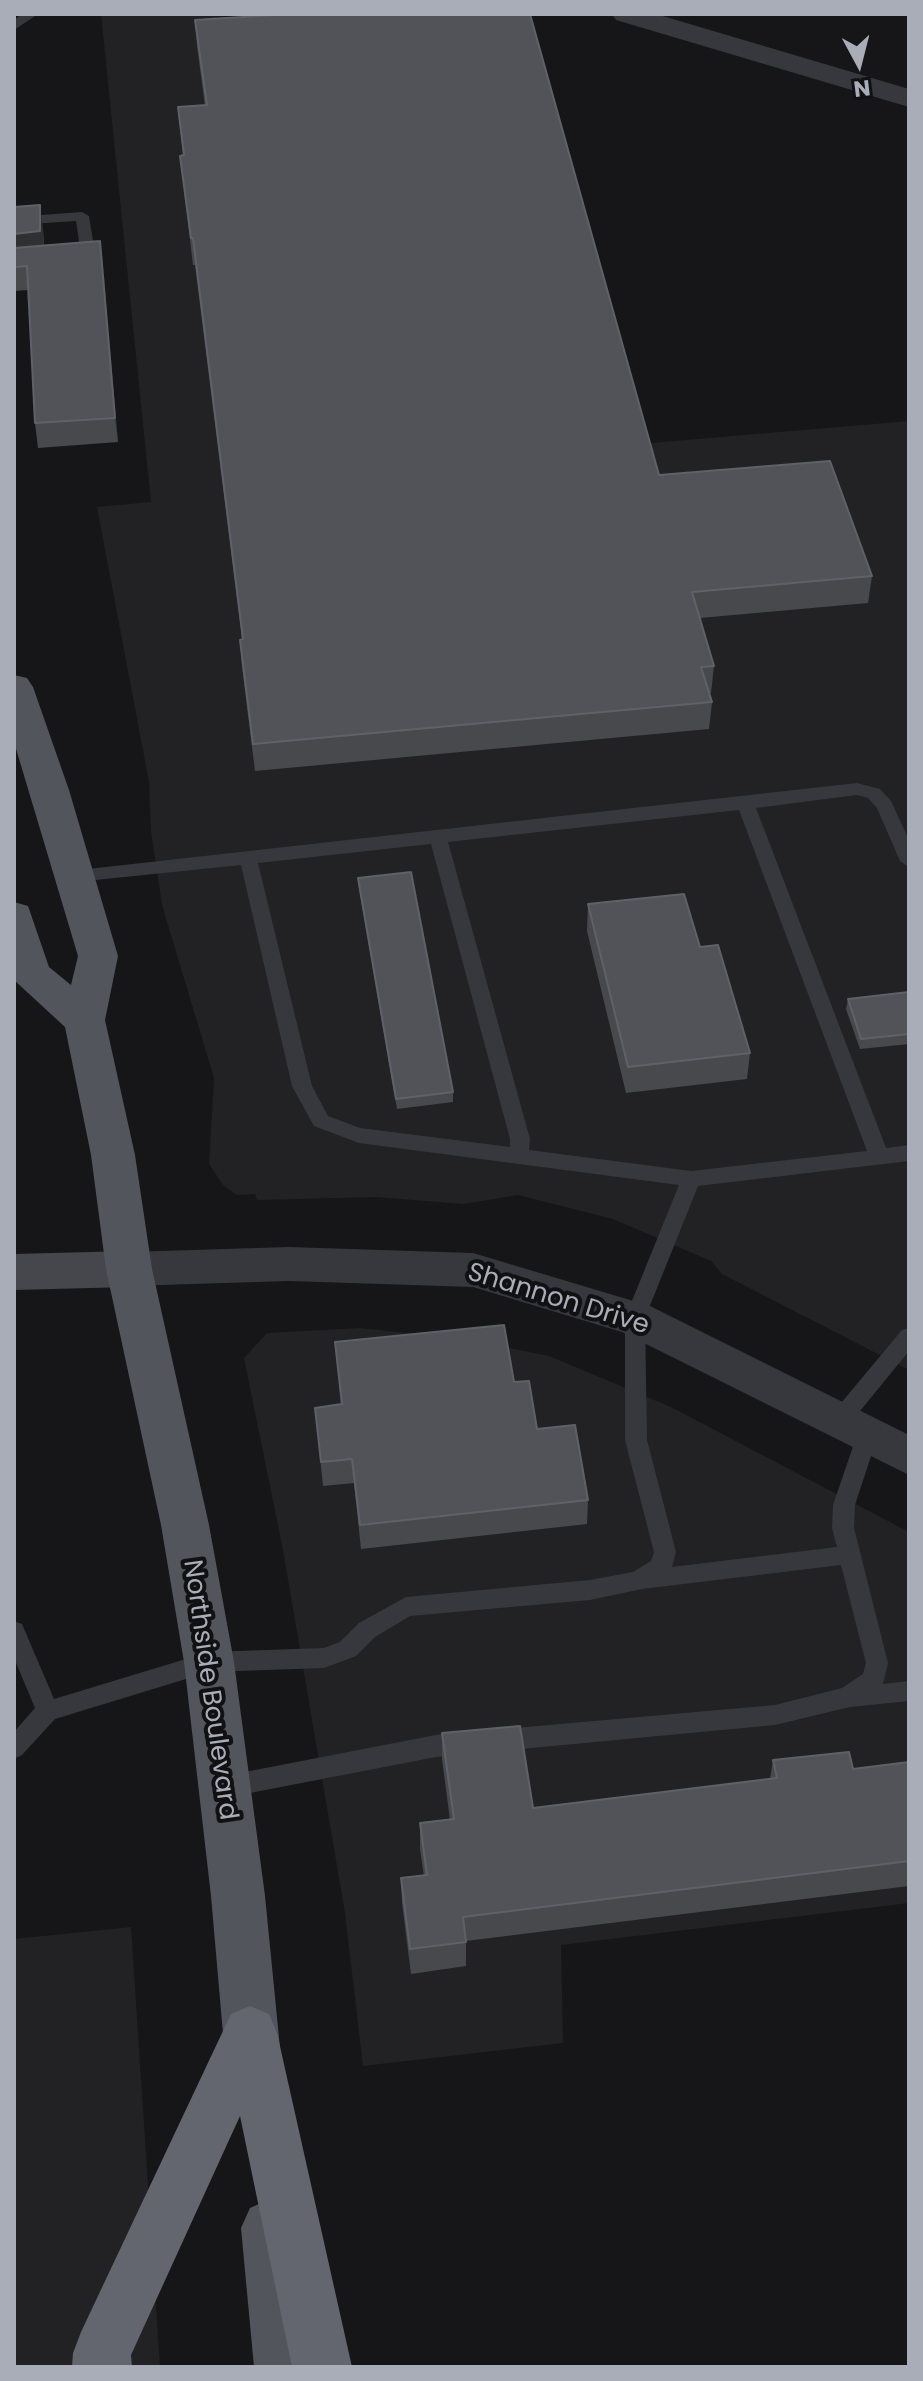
<!DOCTYPE html>
<html>
<head>
<meta charset="utf-8">
<style>
	body { margin:0 }
	#map { position:relative; width:923px; height:2381px; overflow:hidden; background:#161618; font-family:Poppins,sans-serif }
	canvas { display:block }
	.frame { position:absolute; inset:0; border:16px solid #a8adb8; pointer-events:none }
	.north { position:absolute; left:819px; top:24px; width:80px; height:80px; -webkit-text-stroke:6px #111113; paint-order:stroke; rotate:173deg; font-size:22px; font-weight:700; line-height:32px; text-align:center; color:#a8adb8 }
	.north::after { content:''; display:block; margin:auto; width:28px; height:36px; background:#a8adb8; clip-path:polygon(50% 0,100% 100%,50% 72%,0 100%) }
</style>
</head>
<body>
<div id="map">
<canvas width="923" height="2381"></canvas>
<div class="frame"></div>
<div class="north">N</div>
</div>
<script>
const ctx = document.querySelector('canvas').getContext('2d');
ctx.lineJoin = 'round';
function paint(path, color) {
  ctx.fillStyle = color;
  ctx.fill(path, 'evenodd');
}
function shape(rows) {
  const path = new Path2D();
  for (const r of rows) {
    path.moveTo(r[0], r[1]);
    for (let i = 2; i < r.length; i += 2) path.lineTo(r[i], r[i + 1]);
  }
  return path;
}
function stroke(path, color, width, dash) {
  ctx.strokeStyle = color;
  ctx.lineWidth = width;
  ctx.lineCap = dash ? 'butt' : 'round';
  ctx.setLineDash(dash || []);
  ctx.stroke(path);
}
function label(font, color, halo, rows, align = 'center') {
  ctx.font = font + ' Poppins,sans-serif';
  ctx.lineWidth = 8;
  ctx.setLineDash([]);
  ctx.textBaseline = 'middle';
  ctx.strokeStyle = halo;
  ctx.fillStyle = color;
  for (const [text, x, y, turn = 0] of rows) {
    ctx.save();
    ctx.translate(x, y);
    ctx.rotate((+turn || 0) * Math.PI / 180);
    ctx.textAlign = isNaN(turn) ? turn : align;
    if (halo) ctx.strokeText(text, 0, 0);
    ctx.fillText(text, 0, 0);
    ctx.restore();
  }
}
const built = shape([
	[101,14,242,17,288,14,522,14,639,444,909,421,909,1370,722,1274,711,1261,613,1219,518,1195,463,1204,376,1197,257,1200,255,1194,237,1195,223,1185,209,1164,214,1078,162,905,151,831,149,782,97,507,151,502],
	[360,1328,464,1339,549,1356,671,1407,909,1532,909,1903,561,1945,563,2043,363,2066,345,1913,283,1550,244,1358,267,1333],
	[131,1927,160,2367,14,2367,14,1939]
]);
const lane = shape([
	[22,14,38,14,14,30,14,20,22,14],
	[82,212,89,216,96,259,89,263,75,259,81,255,76,221,14,225,14,217,82,212],
	[857,783,880,789,891,801,909,840,909,867,900,861,877,808,868,798,857,795,756,808,886,1148,909,1145,909,1161,698,1186,645,1318,647,1440,676,1552,672,1567,837,1547,832,1528,833,1505,859,1429,867,1426,875,1429,878,1435,855,1505,854,1528,888,1663,883,1684,909,1681,909,1701,850,1707,775,1725,436,1757,224,1798,216,1795,212,1787,216,1779,224,1776,436,1735,775,1705,842,1688,863,1674,866,1663,841,1565,642,1589,590,1600,410,1616,375,1637,356,1656,324,1668,209,1672,55,1719,22,1755,14,1759,14,1732,35,1708,14,1658,14,1621,22,1624,54,1699,209,1652,324,1648,340,1642,359,1623,406,1597,590,1580,633,1572,651,1561,654,1552,625,1440,625,1318,679,1185,359,1143,314,1126,292,1086,241,865,76,882,70,881,67,876,70,871,857,783],
	[739,810,867,1151,691,1171,529,1150,530,1139,448,842,739,810],
	[431,844,510,1139,510,1147,360,1128,328,1116,312,1086,258,863,431,844],
	[909,1328,909,1351,847,1427,839,1430,831,1427,828,1421,831,1415,902,1330,909,1328]
]);
const street = shape([
	[612,14,656,14,909,89,909,107,616,20,612,14],
	[289,1247,473,1253,650,1306,909,1435,909,1475,622,1332,473,1287,289,1281,129,1286,114,1281,108,1269,114,1257,129,1252,289,1247]
]);
const secondary = shape([
	[129,1251,145,1256,152,1269,145,1282,129,1287,14,1290,14,1254,129,1251]
]);
const primary = shape([
	[14,675,27,678,33,687,69,790,118,956,105,1020,135,1155,152,1269,209,1525,234,1662,265,1896,282,2068,274,2087,254,2095,234,2087,226,2068,211,1896,184,1662,161,1525,106,1269,91,1155,65,1027,14,980,14,902,28,906,49,967,71,985,78,956,14,742,14,675],
	[270,2199,290,2208,299,2228,314,2367,254,2367,241,2228,250,2208,270,2199]
]);
const highway = shape([
	[250,2006,269,2014,277,2033,352,2367,292,2367,240,2116,131,2355,132,2367,72,2367,73,2353,81,2332,231,2014,250,2006]
]);
const wall = shape([
	[195,20,659,475,872,576,868,603,700,618,714,666,711,693,709,693,712,702,709,729,255,771,242,667,240,640,242,639,195,265,193,265,180,156,183,155,178,107,205,106,197,46],
	[14,207,43,229,44,245,100,241,118,442,38,448,35,423,28,290,14,291],
	[358,878,453,1092,453,1102,397,1109,359,888],
	[588,904,700,947,750,1053,747,1079,626,1093,587,931],
	[909,992,909,1044,860,1049,846,1009,848,999],
	[335,1342,514,1382,537,1429,588,1500,587,1524,361,1549,354,1483,323,1486,315,1408,341,1404],
	[442,1733,533,1808,770,1779,773,1760,853,1769,909,1762,909,1886,466,1941,466,1966,411,1974,402,1903,401,1878,424,1876,420,1849,420,1823,450,1820,442,1759]
]);
const shadedWall = shape([
	[40,205,43,229,44,255,14,259,14,234],
	[100,241,103,265,118,442,115,418]
]);
const building = shape([
	[290,14,530,14,659,475,830,461,872,576,692,592,714,666,701,667,712,702,253,744,240,640,243,639,193,238,191,238,180,156,184,155,178,107,207,105,195,20,290,14],
	[40,205,40,231,14,234,14,207,40,205],
	[100,241,115,418,35,423,27,266,14,267,14,248,100,241],
	[411,872,453,1092,396,1099,358,878,411,872],
	[684,894,700,947,718,945,750,1053,628,1067,588,904,684,894],
	[909,992,909,1034,861,1039,848,999,909,992],
	[504,1325,514,1382,529,1381,537,1429,575,1425,588,1500,360,1525,352,1459,321,1462,315,1408,342,1404,335,1342,504,1325],
	[520,1726,533,1808,777,1778,773,1760,849,1752,853,1769,909,1762,909,1861,463,1917,466,1942,410,1949,401,1878,427,1875,420,1823,454,1819,442,1733,520,1726]
]);
const streetNames = [
	["Shannon Drive",558,1300,17],
	["Northside Boulevard",209,1690,82]
];
paint(built, '#222225');
paint(lane, '#37383d');
paint(street, '#37383d');
paint(secondary, '#45474d');
paint(primary, '#53555c');
paint(highway, '#63666e');
paint(wall, '#47494d');
paint(shadedWall, '#2f3033');
paint(building, '#525359');
stroke(building, '#5f6168', 2);
label('26px', '#a8adb8', '#111113', streetNames);
</script>
</body>
</html>
